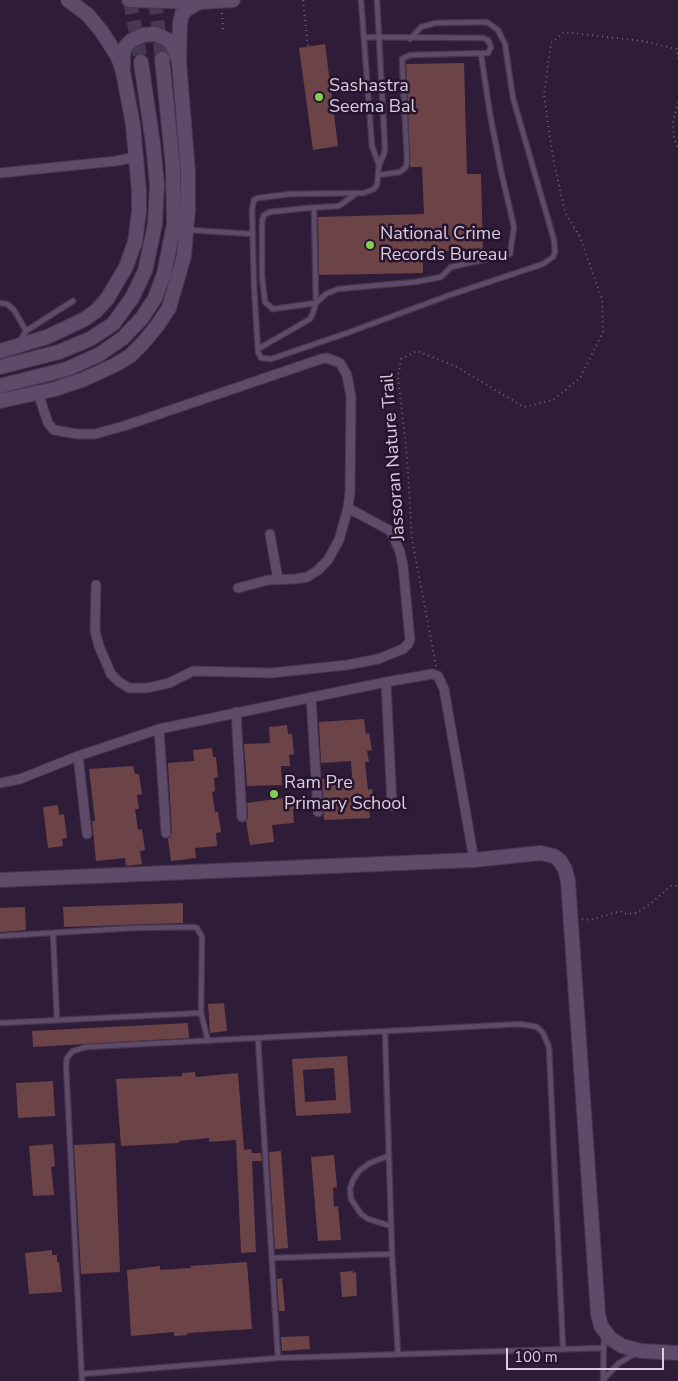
<!DOCTYPE html>
<html>
<head>
<meta charset="utf-8">
<style>
	body { margin:0 }
	#map { position:relative; width:678px; height:1381px; overflow:hidden; background:#2f1c38; font-family:"Nunito Sans",sans-serif }
	canvas { display:block }
	.scale { position:absolute; left:506px; top:1348px; width:158px; height:22px; box-sizing:border-box; border:2px solid #d9cddf; border-top:0; padding-left:6px; font-size:15px; line-height:18px; white-space:nowrap; color:#d9cddf; -webkit-text-stroke:4px #26132e; paint-order:stroke }
</style>
</head>
<body>
<div id="map">
<canvas width="678" height="1381"></canvas>
<div class="scale">100 m</div>
</div>
<script>
const ctx = document.querySelector('canvas').getContext('2d');
ctx.lineJoin = 'round';
function paint(path, color) {
  ctx.fillStyle = color;
  ctx.fill(path, 'evenodd');
}
function shape(rows) {
  const path = new Path2D();
  for (const r of rows) {
    path.moveTo(r[0], r[1]);
    for (let i = 2; i < r.length; i += 2) path.lineTo(r[i], r[i + 1]);
  }
  return path;
}
function stroke(path, color, width, dash) {
  ctx.strokeStyle = color;
  ctx.lineWidth = width;
  ctx.lineCap = dash ? 'butt' : 'round';
  ctx.setLineDash(dash || []);
  ctx.stroke(path);
}
function label(font, color, halo, rows, align = 'center') {
  ctx.font = font + ' "Nunito Sans",sans-serif';
  ctx.lineWidth = 5;
  ctx.setLineDash([]);
  ctx.textBaseline = 'middle';
  ctx.strokeStyle = halo;
  ctx.fillStyle = color;
  for (const [text, x, y, turn = 0] of rows) {
    ctx.save();
    ctx.translate(x, y);
    ctx.rotate((+turn || 0) * Math.PI / 180);
    ctx.textAlign = isNaN(turn) ? turn : align;
    if (halo) ctx.strokeText(text, 0, 0);
    ctx.fillText(text, 0, 0);
    ctx.restore();
  }
}
const building = shape([
	[325,44,338,146,313,150,299,48],
	[464,63,467,174,481,174,483,250,423,252,423,273,319,275,318,217,424,214,422,167,410,167,406,64],
	[364,719,366,734,369,733,372,750,367,751,369,762,365,762,368,790,372,789,374,806,369,807,370,818,324,820,322,779,352,777,351,761,321,763,319,722],
	[287,725,288,734,292,734,294,754,289,755,290,766,281,766,282,785,247,786,244,744,270,743,269,727],
	[212,748,213,757,216,757,218,777,214,778,215,791,212,792,215,812,218,812,221,832,216,833,217,846,195,848,196,858,171,861,168,839,172,833,168,763,194,761,193,750],
	[133,766,135,774,139,774,142,794,137,795,139,809,135,809,138,830,142,829,145,850,140,851,142,864,126,866,125,858,96,861,92,821,95,821,89,769],
	[296,796,297,809,293,809,294,823,272,825,274,842,250,845,246,821,248,817,247,803],
	[58,805,59,815,64,814,67,838,62,839,63,846,48,848,43,807],
	[183,903,183,923,64,927,63,907],
	[25,907,26,930,0,932,0,908],
	[224,1003,227,1031,210,1033,208,1004],
	[188,1023,189,1038,33,1047,32,1031],
	[347,1056,351,1113,296,1116,292,1059],
	[334,1068,336,1100,305,1102,303,1070],
	[195,1072,196,1077,238,1073,244,1150,251,1149,252,1153,261,1153,262,1161,252,1161,256,1252,241,1253,236,1140,209,1142,209,1138,179,1141,179,1143,121,1146,116,1079,182,1076,182,1073],
	[53,1081,55,1116,18,1118,16,1083],
	[115,1143,120,1272,81,1274,74,1145],
	[53,1144,55,1166,51,1167,54,1195,33,1196,29,1146],
	[281,1151,288,1248,275,1249,269,1152],
	[334,1155,337,1187,333,1188,334,1207,338,1206,341,1240,318,1241,311,1157],
	[52,1250,52,1255,57,1255,57,1262,59,1262,62,1292,29,1294,25,1253],
	[247,1262,252,1329,187,1333,188,1335,174,1336,174,1332,131,1336,127,1270,160,1266,160,1270,191,1268,191,1266],
	[353,1271,353,1273,356,1272,357,1296,342,1297,340,1272],
	[282,1278,285,1311,279,1311,277,1279],
	[309,1336,310,1349,282,1351,281,1337]
]);
const secondaryTunnel = shape([
	[130,0,141,62],
	[155,0,162,59]
]);
const path = shape([
	[303,0,308,47],
	[222,13,223,29],
	[678,102,673,122,674,138,678,149],
	[436,666,412,539,407,456,398,377,401,359,417,351,455,366,524,407,553,400,580,378,603,332,602,299,580,237,565,212,553,158,544,95,551,43,564,32,642,41,677,49,678,59],
	[582,919,590,920,620,911,627,914,636,913,649,905,671,886,678,886]
]);
const lane = shape([
	[361,0,372,146,379,165],
	[377,0,385,149,384,154,379,165,377,185,374,189,364,193,290,194,258,198,254,200,252,209,254,285,258,352,261,358,271,359,347,333,450,295,543,264,553,257,555,252,554,240,513,98,505,44,498,30,487,22,435,23,421,27,410,39],
	[364,37,483,38,488,40,491,47,488,53,410,55,402,59,407,160,406,167,400,172,379,175],
	[357,193,339,206,308,208,270,212,264,215,262,221,262,276,265,302,273,309,316,303,326,294,338,289,415,282,441,277,451,267,510,254,514,227,501,171,490,114,481,54],
	[188,230,253,234],
	[0,303,7,304,14,310,26,331],
	[19,342,26,331,73,301],
	[258,349,310,319,313,313,316,303,314,208],
	[53,933,57,1020],
	[0,936,133,928,193,927,197,928,202,937,201,1013],
	[0,1023,201,1013,208,1041],
	[385,1032,392,1254,398,1354],
	[258,1039,278,1358],
	[388,1156,370,1163,359,1171,353,1180,350,1189,351,1199,361,1214,368,1219,391,1226],
	[272,1258,392,1254],
	[82,1374,278,1358,603,1348],
	[603,1380,619,1363,636,1353],
	[82,1381,66,1065,67,1058,70,1054,73,1051,86,1047,521,1024,537,1027,543,1033,549,1047,563,1349],
	[603,1381,604,1336]
]);
const street = shape([
	[0,173,116,161,136,157],
	[38,393,48,423,54,430,77,434,95,434,124,426,321,359,327,358,340,363,347,375,351,397,350,492,348,508,339,540,328,560,317,571,307,577,295,579,268,580,238,588],
	[270,534,278,580],
	[96,585,95,631,99,646,111,674,119,682,129,688,147,688,169,683,193,671,271,673,347,665,378,659,403,649,408,644,410,640,403,566,400,552,393,535,389,530,348,508],
	[386,682,392,806],
	[311,697,318,812],
	[236,712,242,817],
	[159,729,166,833],
	[78,756,87,834],
	[0,783,20,779,78,756,159,729,386,682,432,674,438,676,444,689,474,860]
]);
const secondary = shape([
	[129,0,200,2,233,0],
	[123,67,123,54,126,46,132,40,143,35,155,34,168,40,173,46,177,57],
	[0,351,47,337,85,319,96,311,107,299,126,267,135,242,139,211,139,191,133,125,123,72,118,57,102,32,88,15,68,0],
	[0,367,59,352,90,339,113,324,132,298,145,271,155,224,157,185,153,144,141,62],
	[0,386,67,369,100,354,123,338,142,318,155,298,164,274,174,224,173,167,162,59],
	[0,401,55,389,82,380,115,365,130,356,143,343,157,326,169,308,184,256,188,209,188,172,179,62,180,23,182,14,187,9,200,2],
	[0,880,474,860,540,853,554,856,560,861,565,869,568,881,598,1314,601,1326,610,1338,622,1346,641,1351,678,1353]
]);
const markers = [
	[319,97,5,"#83d04f"],
	[370,245,5,"#83d04f"],
	[274,794,5,"#83d04f"]
];
const poiNames = [
	["Sashastra",329,87],
	["Seema Bal",329,108],
	["National Crime",380,235],
	["Records Bureau",380,256],
	["Ram Pre",284,784],
	["Primary School",284,805]
];
const streetNames = [
	["Jassoran Nature Trail",394,457,-94]
];
paint(building, '#6c4447');
stroke(secondaryTunnel, '#483751', 14, [14, 7]);
stroke(lane, '#46364d', 7);
stroke(street, '#46364d', 11);
stroke(secondary, '#46364d', 16);
stroke(path, '#74647c', 2, [1, 4]);
stroke(lane, '#5f4a69', 4.5);
stroke(street, '#5f4a69', 9);
stroke(secondary, '#5f4a69', 14);
for (const [x, y, r, color] of markers) {
  const dot = new Path2D();
  dot.arc(x, y, r, 0, 2 * Math.PI);
  ctx.fillStyle = color;
  ctx.fill(dot);
  stroke(dot, '#26132e', 2);
}
label('18px', '#d9cddf', '#26132e', poiNames, 'left');
label('18px', '#d9cddf', '#26132e', streetNames);
</script>
</body>
</html>
